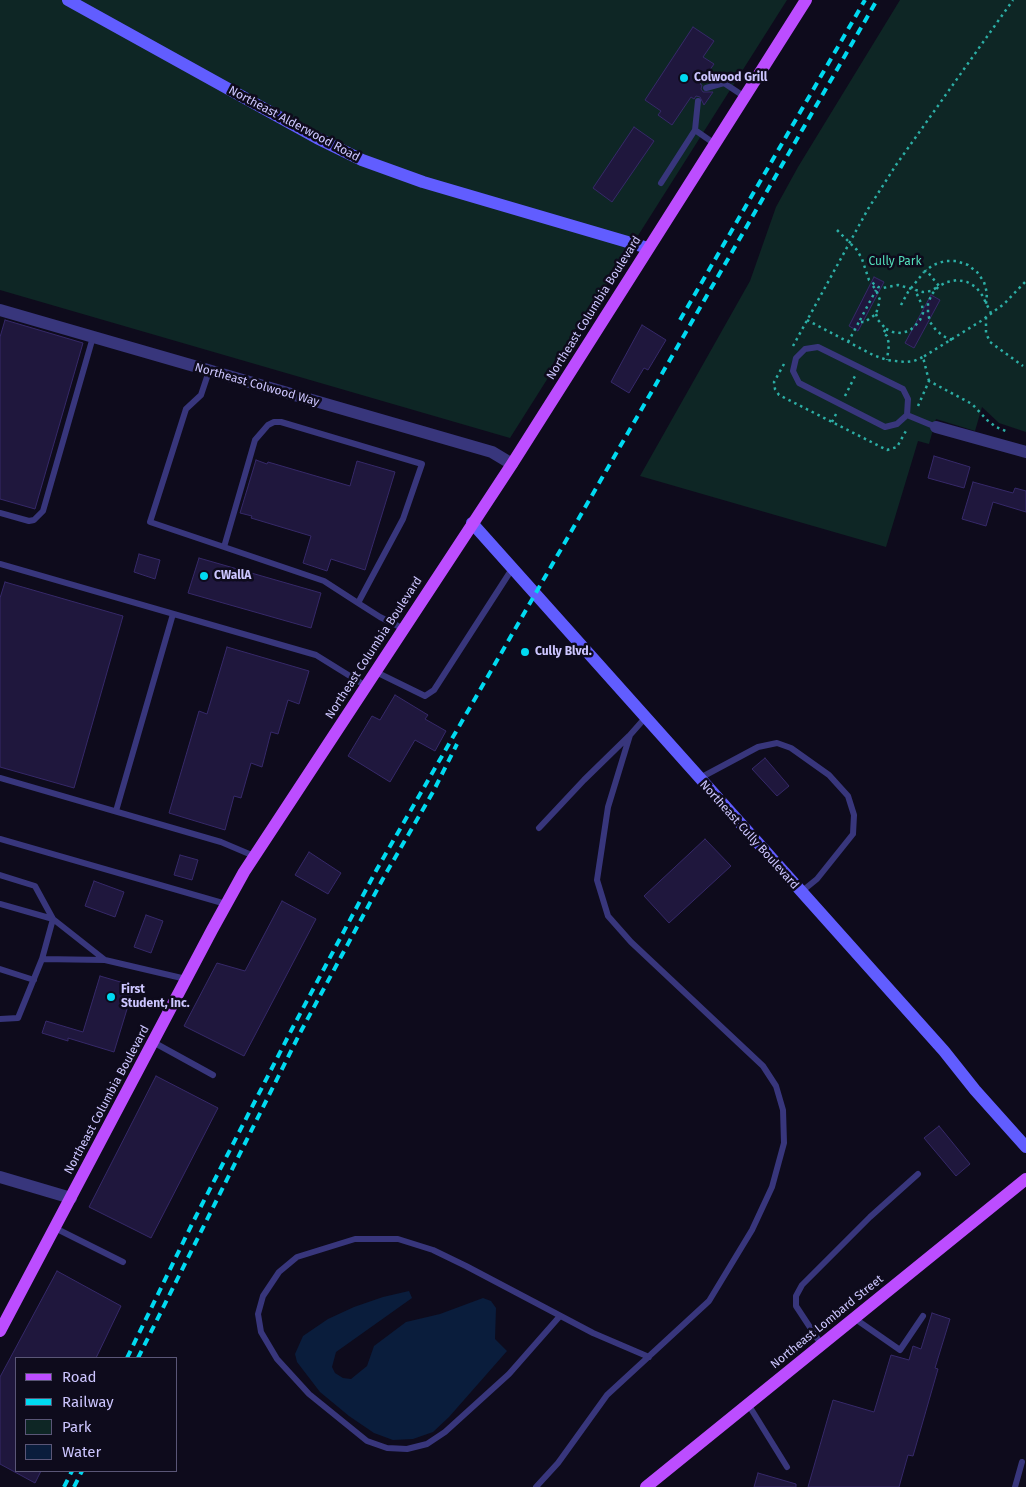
<!DOCTYPE html>
<html>
<head>
<meta charset="utf-8">
<style>
	body { margin:0 }
	#map { position:relative; width:1026px; height:1487px; overflow:hidden; background:#0e0b1c; font-family:"Fira Sans",sans-serif }
	canvas { display:block }
	.legend { position:absolute; left:15px; top:1357px; width:162px; height:115px; box-sizing:border-box; background:#0e0b1c; border:1px solid #5a5677; margin:0; padding:6px 9px; list-style:none; font-size:15px; color:#cdc6ff }
	.legend li { display:flex; align-items:center; gap:10px; height:25px }
	.legend b { width:25px; border:1px solid #5a5677 }
</style>
</head>
<body>
<div id="map">
<canvas width="1026" height="1487"></canvas>
<ul class="legend">
<li><b style="height:6px;background:#bc4dff"></b>Road</li>
<li><b style="height:6px;background:#00daf1"></b>Railway</li>
<li><b style="height:14px;background:#0e2625"></b>Park</li>
<li><b style="height:14px;background:#0a1d3c"></b>Water</li>
</ul>
</div>
<script>
const ctx = document.querySelector('canvas').getContext('2d');
ctx.lineJoin = 'round';
function paint(path, color) {
  ctx.fillStyle = color;
  ctx.fill(path, 'evenodd');
}
function shape(rows) {
  const path = new Path2D();
  for (const r of rows) {
    path.moveTo(r[0], r[1]);
    for (let i = 2; i < r.length; i += 2) path.lineTo(r[i], r[i + 1]);
  }
  return path;
}
function stroke(path, color, width, dash) {
  ctx.strokeStyle = color;
  ctx.lineWidth = width;
  ctx.lineCap = dash ? 'butt' : 'round';
  ctx.setLineDash(dash || []);
  ctx.stroke(path);
}
function label(font, color, halo, rows, align = 'center') {
  ctx.font = font + ' "Fira Sans",sans-serif';
  ctx.lineWidth = 5;
  ctx.setLineDash([]);
  ctx.textBaseline = 'middle';
  ctx.strokeStyle = halo;
  ctx.fillStyle = color;
  for (const [text, x, y, turn = 0] of rows) {
    ctx.save();
    ctx.translate(x, y);
    ctx.rotate((+turn || 0) * Math.PI / 180);
    ctx.textAlign = isNaN(turn) ? turn : align;
    if (halo) ctx.strokeText(text, 0, 0);
    ctx.fillText(text, 0, 0);
    ctx.restore();
  }
}
const green = shape([
	[0,0,787,0,510,438,0,290],
	[900,0,1026,0,1026,432,999,423,982,407,975,431,936,419,929,444,918,441,886,547,640,476,750,281,776,207,798,167]
]);
const water = shape([
	[409,1291,412,1298,336,1352,332,1367,335,1373,343,1378,351,1379,367,1366,374,1346,406,1322,440,1314,483,1298,491,1301,496,1308,495,1339,507,1351,449,1417,433,1432,413,1439,393,1440,374,1433,349,1416,320,1392,297,1362,295,1354,303,1336,328,1319,354,1307,383,1297]
]);
const building = shape([
	[693,27,714,41,703,57,714,64,700,84,702,85,701,89,703,92,713,92,704,105,700,97,696,96,694,99,691,97,672,125,658,115,661,111,645,100,693,27],
	[634,127,654,141,612,202,593,188,634,127],
	[874,277,884,282,858,331,849,326,874,277],
	[931,295,940,300,914,348,905,343,931,295],
	[5,320,83,343,35,509,0,499,0,337,5,320],
	[642,325,666,340,648,370,644,368,629,393,611,382,642,325],
	[934,456,970,467,964,488,928,478,934,456],
	[256,460,267,464,268,462,350,486,357,461,395,472,365,570,331,559,327,571,303,563,311,536,251,518,252,516,240,513,256,460],
	[973,482,1013,493,1015,488,1026,491,1026,512,993,502,986,526,962,519,973,482],
	[139,554,160,560,155,579,134,572,139,554],
	[199,558,321,593,311,628,188,593,199,558],
	[5,582,123,616,74,788,0,767,0,598,5,582],
	[227,647,309,671,299,704,288,700,278,734,271,732,262,767,251,763,241,798,234,796,225,830,169,813,199,711,207,714,227,647],
	[395,695,428,715,425,719,446,731,435,751,415,740,390,782,348,756,372,716,380,720,395,695],
	[765,758,789,786,777,796,752,769,765,758],
	[705,839,731,866,669,923,644,896,705,839],
	[309,852,341,873,328,894,295,875,309,852],
	[180,855,198,860,192,880,174,875,180,855],
	[94,881,124,892,115,917,85,906,94,881],
	[282,901,316,919,244,1056,184,1026,217,963,245,971,282,901],
	[146,915,163,921,151,953,134,947,146,915],
	[100,976,134,986,114,1052,68,1038,68,1041,42,1033,46,1021,83,1032,100,976],
	[156,1076,218,1108,151,1238,89,1207,156,1076],
	[939,1126,970,1164,956,1176,924,1138,939,1126],
	[57,1271,121,1306,96,1358,16,1358,16,1471,41,1471,35,1483,0,1464,0,1377,57,1271],
	[932,1313,950,1319,935,1368,938,1369,913,1456,908,1455,899,1487,808,1487,833,1400,874,1412,891,1355,909,1360,913,1346,921,1349,932,1313],
	[758,1473,796,1484,796,1487,754,1487,758,1473]
]);
const path = shape([
	[837,230,857,250,862,259,869,280,878,287,883,288,898,285,923,292,931,291,939,286,926,270],
	[924,272,933,265,945,261,956,261,968,265,977,272,984,282,987,293,986,304],
	[873,286,876,290,880,300,876,314,865,322,859,322,876,290],
	[876,314,878,320,886,329,883,333,887,336,889,344,887,360],
	[986,317,986,333,990,342,1023,366],
	[807,320,873,355,887,360,905,362,914,361,923,357],
	[886,329,893,332,901,333,909,331,915,326,920,320,923,313,922,305,915,290],
	[952,340,943,336,936,330,930,322,928,313,928,303,932,294,939,286,947,282,957,280,967,282,976,287,982,295,991,313],
	[848,342,859,322],
	[793,346,868,209,896,165,1013,0],
	[784,364,774,382,775,389,779,395,887,450,897,447,907,429],
	[929,381,923,357,981,321,1004,304,1026,281],
	[845,396,855,376],
	[918,406,929,381,972,404,987,420,996,427,1008,432],
	[832,422,837,412]
]);
const lane = shape([
	[706,88,724,83,745,97],
	[698,101,695,130,715,144],
	[661,183,695,130],
	[209,371,201,395,186,409,150,522,224,547],
	[907,415,908,399,903,389,818,347,805,349,796,358,793,371,799,383,885,427,897,424,907,415,936,427],
	[0,513,29,521,34,520,43,511,93,337],
	[0,564,316,655,366,686],
	[358,603,324,581,224,547,255,440,268,425,274,422,281,422,422,464,403,519,358,603,380,617,404,629],
	[376,672,425,696,434,690,512,569],
	[0,778,221,842,254,856],
	[700,778,758,747,777,743,791,748,829,775,848,796,854,815,853,834,817,879,801,892],
	[116,811,173,614],
	[539,828,584,780,629,736],
	[0,839,226,904],
	[0,875,35,886,53,919,105,960],
	[0,904,53,919,42,959,18,1018,0,1019],
	[42,959,105,960,186,979],
	[0,969,34,980],
	[153,1042,213,1075],
	[55,1228,123,1262],
	[560,1316,509,1374,445,1432,427,1444,407,1449,387,1448,367,1441,309,1394,277,1359,261,1332,258,1314,263,1296,279,1272,297,1257,355,1239,398,1239,433,1250,466,1266,593,1333,649,1357],
	[854,1318,900,1350,923,1316],
	[821,1344,796,1306,796,1296,802,1285,870,1217,918,1174],
	[748,1404,787,1467],
	[536,1487,558,1463,607,1395,709,1301,752,1230,772,1187,784,1143,783,1110,776,1086,763,1066,631,942,608,916,597,880,608,807,630,735,645,718],
	[1015,1487,1022,1462]
]);
const street = shape([
	[0,310,492,452,512,464],
	[936,427,1026,452],
	[0,1177,71,1198]
]);
const secondary = shape([
	[68,0,317,138,362,160,423,182,648,248],
	[472,523,944,1051,975,1090,1026,1147]
]);
const primary = shape([
	[0,1331,212,930,244,872,512,464,806,0],
	[646,1487,1026,1179]
]);
const rail = shape([
	[680,320,865,0],
	[127,1358,193,1222,292,1029,377,869,877,0],
	[138,1358,300,1033,385,875,433,792,457,744],
	[64,1487,72,1471],
	[74,1487,82,1471]
]);
const pathBridge = shape([
	[901,305,908,292,924,272]
]);
const markers = [
	[684,78,5,"#00daf1"],
	[204,576,5,"#00daf1"],
	[525,652,5,"#00daf1"],
	[111,997,5,"#00daf1"]
];
const poiNames = [
	["Colwood Grill",694,78],
	["CWallA",214,576],
	["Cully Blvd.",535,652],
	["First",121,990],
	["Student, Inc.",121,1004]
];
const streetNames = [
	["Northeast Alderwood Road",294,124,28],
	["Northeast Columbia Boulevard",594,308,-58],
	["Northeast Colwood Way",257,385,16],
	["Northeast Columbia Boulevard",374,648,-57],
	["Northeast Cully Boulevard",749,835,48],
	["Northeast Columbia Boulevard",107,1100,-62],
	["Northeast Lombard Street",827,1322,-39]
];
const parkNames = [
	["Cully Park",895,262]
];
paint(green, '#0e2625');
paint(water, '#0a1d3c');
paint(building, '#1f173d');
stroke(building, '#362969', 1);
stroke(path, '#2caea5', 2.5, [2.5, 4]);
stroke(lane, '#38367c', 6);
stroke(street, '#38367c', 12);
stroke(secondary, '#615dff', 12);
stroke(primary, '#bc4dff', 12);
stroke(rail, '#00daf1', 4, [8, 6]);
stroke(pathBridge, '#2caea5', 2.5, [2.5, 4]);
for (const [x, y, r, color] of markers) {
  const dot = new Path2D();
  dot.arc(x, y, r, 0, 2 * Math.PI);
  ctx.fillStyle = color;
  ctx.fill(dot);
  stroke(dot, '#0e0b1c', 2);
}
label('bold 12px', '#cdc6ff', '#0e0b1c', poiNames, 'left');
label('12px', '#cdc6ff', '#0e0b1c', streetNames);
label('12px', '#53debb', '#0e0b1c', parkNames);
</script>
</body>
</html>
